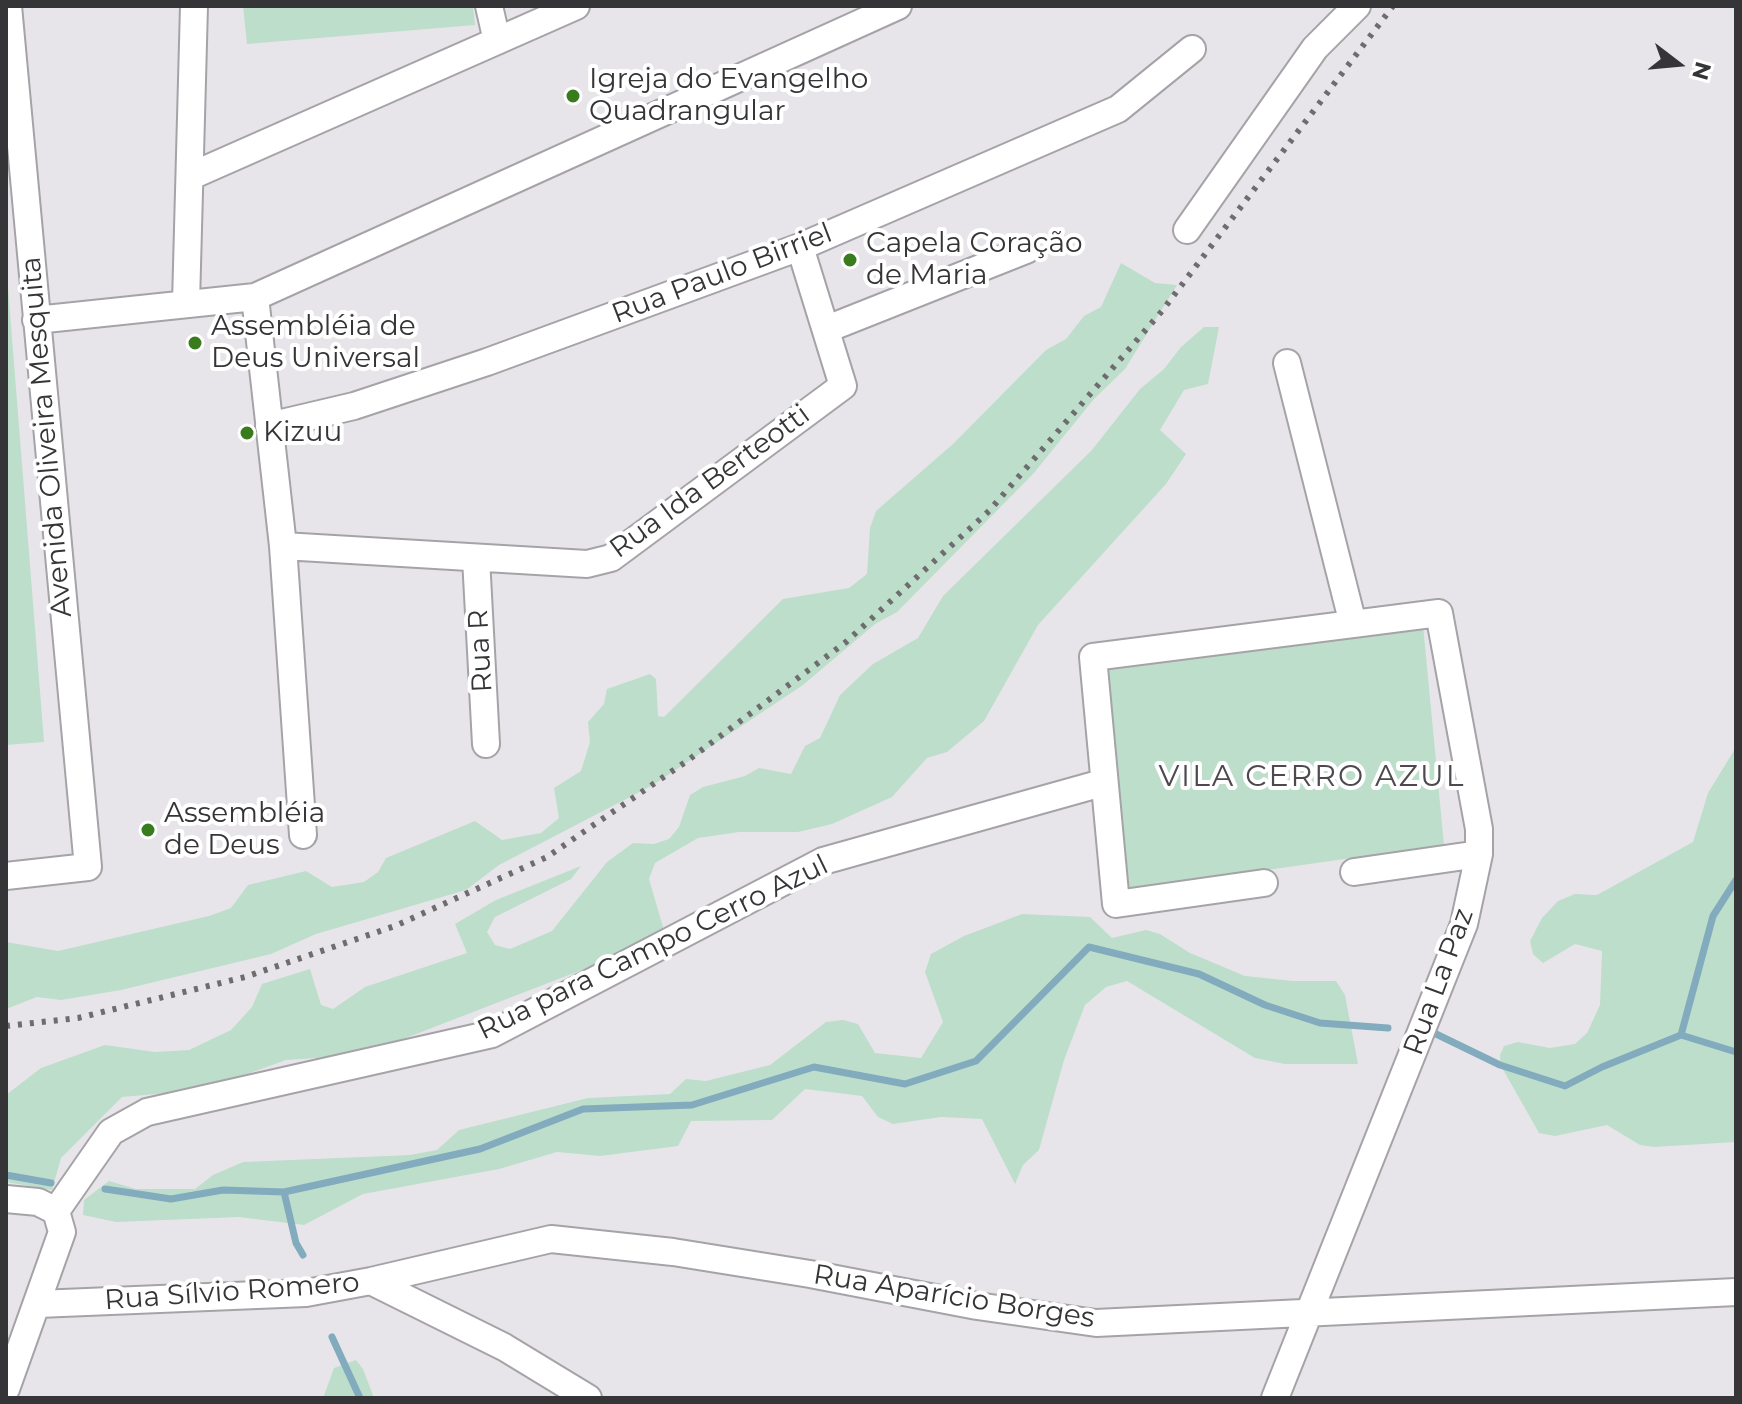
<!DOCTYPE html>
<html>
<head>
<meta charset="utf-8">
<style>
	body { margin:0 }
	#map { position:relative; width:1742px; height:1404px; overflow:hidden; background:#e8e5ea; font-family:Montserrat,sans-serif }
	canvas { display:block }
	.frame { position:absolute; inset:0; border:8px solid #353436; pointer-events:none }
	.north { position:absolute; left:1638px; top:24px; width:80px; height:80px; -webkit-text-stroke:6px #fff; paint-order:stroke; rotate:106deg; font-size:22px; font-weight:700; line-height:32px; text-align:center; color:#353436 }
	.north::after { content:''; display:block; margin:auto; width:28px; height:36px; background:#353436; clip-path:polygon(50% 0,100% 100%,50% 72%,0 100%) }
</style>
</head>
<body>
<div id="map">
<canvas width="1742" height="1404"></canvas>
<div class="frame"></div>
<div class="north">N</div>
</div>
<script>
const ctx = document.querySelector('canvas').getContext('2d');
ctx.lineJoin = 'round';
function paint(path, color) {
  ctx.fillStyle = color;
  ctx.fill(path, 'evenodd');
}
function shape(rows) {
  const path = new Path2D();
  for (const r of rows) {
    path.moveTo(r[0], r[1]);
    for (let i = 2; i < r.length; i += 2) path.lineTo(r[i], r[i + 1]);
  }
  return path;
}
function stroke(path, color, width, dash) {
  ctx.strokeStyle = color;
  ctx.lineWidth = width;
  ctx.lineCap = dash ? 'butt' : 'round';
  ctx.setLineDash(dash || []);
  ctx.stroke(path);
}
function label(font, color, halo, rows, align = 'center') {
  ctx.font = font + ' Montserrat,sans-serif';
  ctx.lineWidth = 8;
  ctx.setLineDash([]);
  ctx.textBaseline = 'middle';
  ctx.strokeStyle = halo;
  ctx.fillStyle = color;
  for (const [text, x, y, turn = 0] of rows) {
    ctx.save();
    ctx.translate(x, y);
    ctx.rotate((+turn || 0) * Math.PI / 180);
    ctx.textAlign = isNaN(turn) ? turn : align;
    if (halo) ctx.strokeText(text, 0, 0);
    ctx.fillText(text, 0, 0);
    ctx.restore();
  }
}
const green = shape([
	[243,6,473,6,475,25,247,44],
	[6,262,44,742,6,745],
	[1121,263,1155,283,1177,285,1125,369,1094,399,1033,474,897,612,875,624,803,685,653,785,499,865,466,890,316,934,271,954,121,990,61,1000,37,997,6,1009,6,942,58,951,209,916,231,908,248,885,306,871,332,887,364,882,378,872,386,858,475,821,502,840,541,833,559,818,554,788,581,771,590,742,588,722,604,704,607,689,650,674,656,679,658,716,664,717,783,599,849,588,867,574,870,528,876,511,953,444,1046,350,1066,339,1084,316,1101,307],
	[1204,327,1219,327,1208,384,1184,390,1160,430,1186,454,1166,484,1038,625,984,721,947,752,927,758,892,797,832,824,798,832,739,832,698,838,655,863,649,879,663,927,654,942,362,1055,286,1060,203,1090,122,1097,61,1158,52,1190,6,1182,6,1095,41,1068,105,1045,155,1052,189,1050,231,1030,252,1007,262,984,310,969,321,1005,333,1009,365,987,467,953,455,924,496,900,581,866,571,879,495,917,487,932,495,945,510,949,552,931,607,862,633,843,654,844,669,839,679,827,690,795,703,787,745,776,759,768,791,774,805,746,820,738,840,695,873,664,918,638,943,596,1092,450,1140,389,1164,369,1181,347],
	[1423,625,1444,845,1125,890,1105,667],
	[1736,747,1736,1142,1654,1147,1640,1145,1607,1125,1555,1136,1539,1133,1501,1066,1500,1055,1504,1046,1518,1042,1550,1048,1575,1044,1587,1033,1600,1005,1602,951,1575,944,1543,963,1533,954,1530,941,1542,918,1558,901,1575,894,1597,895,1693,842,1708,793],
	[1022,914,1090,917,1112,938,1146,930,1160,934,1190,953,1245,976,1293,981,1336,981,1345,995,1358,1064,1285,1064,1255,1058,1127,981,1106,987,1085,1005,1064,1060,1039,1150,1023,1165,1015,1184,982,1119,941,1117,893,1124,878,1117,862,1096,805,1089,772,1120,691,1121,678,1146,600,1156,557,1152,499,1169,363,1194,304,1225,239,1217,116,1222,83,1215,84,1200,109,1181,136,1189,195,1189,213,1175,243,1162,410,1155,437,1150,459,1130,588,1098,670,1094,686,1079,706,1081,770,1065,826,1022,843,1020,858,1024,875,1053,921,1058,943,1022,925,972,931,954,964,936],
	[356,1360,363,1369,374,1398,323,1398,334,1368]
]);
const stream = shape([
	[1434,1033,1500,1065,1565,1086,1602,1067,1681,1035,1736,1052],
	[1681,1035,1713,916,1736,880],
	[6,1175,51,1183],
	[105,1189,171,1199,223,1190,284,1192,480,1149,583,1109,692,1105,814,1067,905,1084,976,1061,1089,947,1199,974,1265,1005,1320,1023,1388,1028],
	[284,1192,296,1243,303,1255],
	[332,1337,360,1398]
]);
const minor = shape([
	[489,6,497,41],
	[191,176,576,6],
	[1187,230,1315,48,1357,6],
	[255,297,283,546,303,835],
	[186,303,194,6],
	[36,320,255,297,898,6],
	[827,329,1026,250],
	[269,426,354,406,487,362,800,247,1118,109,1192,49],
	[283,546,587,564,611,558,843,386,800,247],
	[476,558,486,744],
	[1354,872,1479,854],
	[6,876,88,867,8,6],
	[1264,883,1116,904,1093,657,1353,624],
	[6,1199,38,1202,56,1211],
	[56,1211,111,1132,147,1112,492,1034,823,861,1102,783],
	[371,1281,504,1347,588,1398],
	[38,1304,306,1293,371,1281,551,1239,673,1252,810,1274,977,1306,1096,1323,1736,1292],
	[6,1389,62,1232,56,1211],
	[1275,1398,1464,924,1479,854,1479,829,1439,613,1353,624,1287,363]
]);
const rail = shape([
	[6,1026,78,1018,245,977,395,926,547,857,687,761,846,642,989,511,1162,311,1393,6]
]);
const markers = [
	[573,96,8,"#387c1d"],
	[850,260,8,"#387c1d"],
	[195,343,8,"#387c1d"],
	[247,433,8,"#387c1d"],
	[148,830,8,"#387c1d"]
];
const poiNames = [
	["Igreja do Evangelho",589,80],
	["Quadrangular",589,112],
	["Capela Coração",866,244],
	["de Maria",866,276],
	["Assembléia de",211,327],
	["Deus Universal",211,359],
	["Kizuu",263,433],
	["Assembléia",164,814],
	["de Deus",164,846]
];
const streetNames = [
	["Rua Paulo Birriel",722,274,-21],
	["Avenida Oliveira Mesquita",47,437,-95],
	["Rua Ida Berteotti",710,482,-36],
	["Rua R",481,651,-93],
	["Rua para Campo Cerro Azul",653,948,-26],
	["Rua La Paz",1439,982,-70],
	["Rua Sílvio Romero",232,1292,-4],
	["Rua Aparício Borges",954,1297,9]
];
const neighbourhoodNames = [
	["VILA CERRO AZUL",1312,777]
];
paint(green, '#bddecb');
stroke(stream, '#82abbd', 7);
stroke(minor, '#a6a3a8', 30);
stroke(minor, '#fff', 26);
stroke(rail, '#6e6c6f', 6, [4, 8]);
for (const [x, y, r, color] of markers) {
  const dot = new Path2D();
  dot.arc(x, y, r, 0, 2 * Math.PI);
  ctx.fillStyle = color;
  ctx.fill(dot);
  stroke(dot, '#fff', 3);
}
label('28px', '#353436', '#fff', poiNames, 'left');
label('28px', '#353436', '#fff', streetNames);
ctx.letterSpacing = '2px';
label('30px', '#4c4a4e', '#fff', neighbourhoodNames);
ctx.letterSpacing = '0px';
</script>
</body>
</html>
